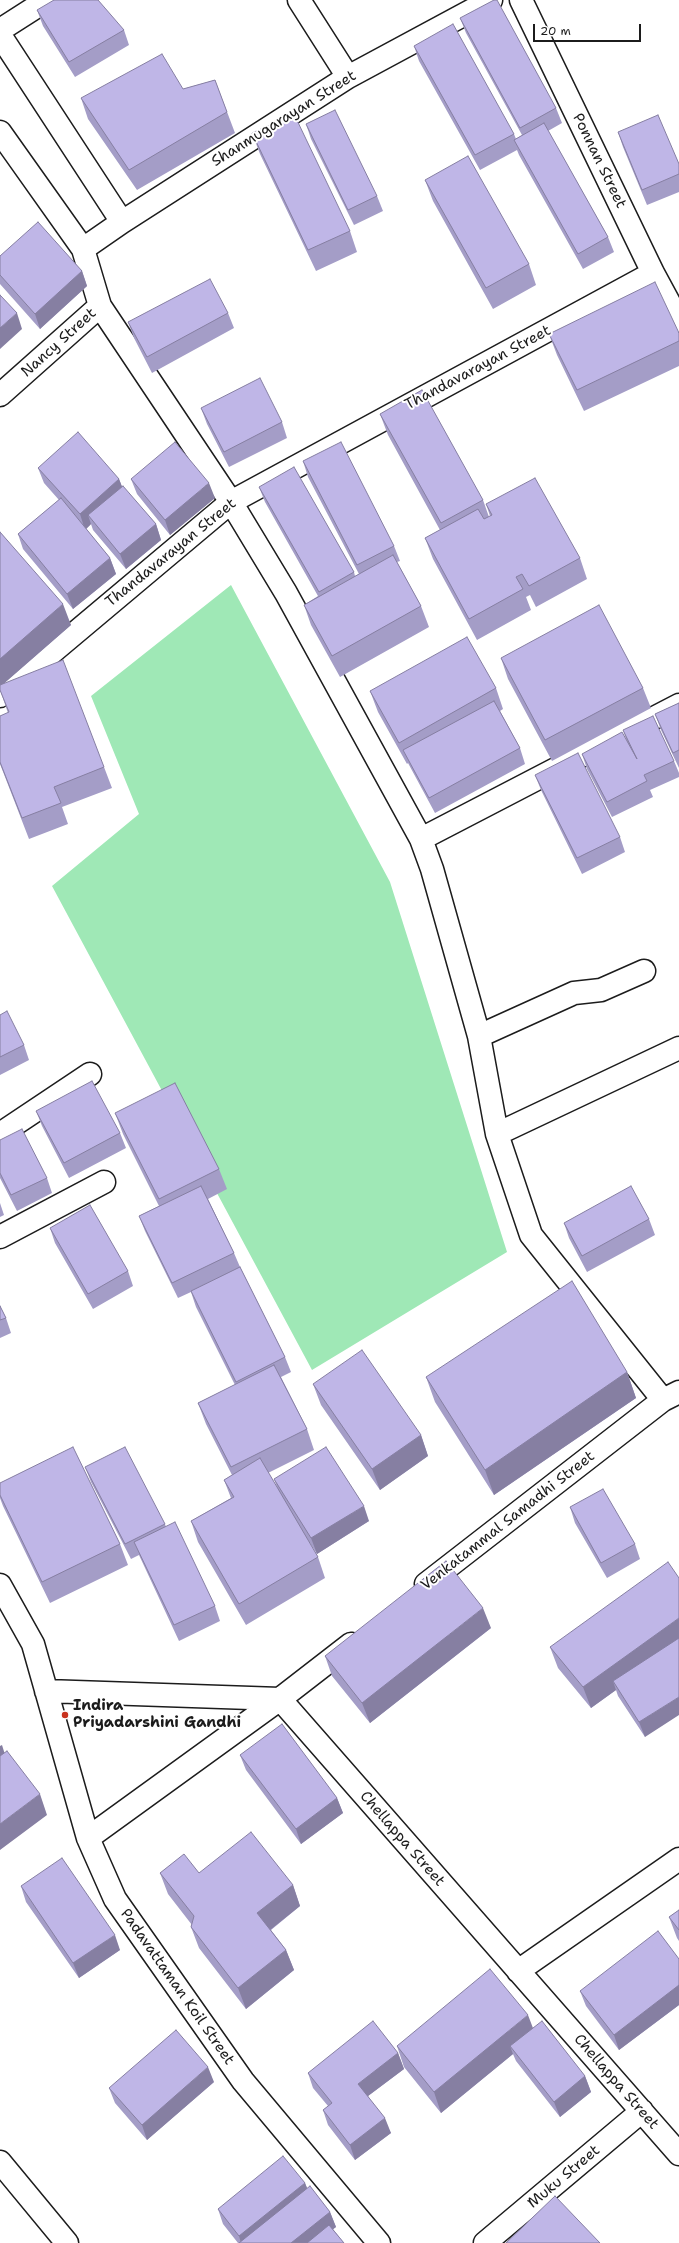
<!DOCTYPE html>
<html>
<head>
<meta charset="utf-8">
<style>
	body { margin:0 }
	#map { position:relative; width:679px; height:2243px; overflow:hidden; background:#fff; font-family:"Shantell Sans",sans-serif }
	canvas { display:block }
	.scale { position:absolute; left:533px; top:24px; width:108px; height:18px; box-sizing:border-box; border:2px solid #1c1c1c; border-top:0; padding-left:5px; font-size:12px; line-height:14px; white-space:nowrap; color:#1c1c1c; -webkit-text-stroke:3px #fff; paint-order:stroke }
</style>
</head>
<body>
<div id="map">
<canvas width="679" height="2243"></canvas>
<div class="scale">20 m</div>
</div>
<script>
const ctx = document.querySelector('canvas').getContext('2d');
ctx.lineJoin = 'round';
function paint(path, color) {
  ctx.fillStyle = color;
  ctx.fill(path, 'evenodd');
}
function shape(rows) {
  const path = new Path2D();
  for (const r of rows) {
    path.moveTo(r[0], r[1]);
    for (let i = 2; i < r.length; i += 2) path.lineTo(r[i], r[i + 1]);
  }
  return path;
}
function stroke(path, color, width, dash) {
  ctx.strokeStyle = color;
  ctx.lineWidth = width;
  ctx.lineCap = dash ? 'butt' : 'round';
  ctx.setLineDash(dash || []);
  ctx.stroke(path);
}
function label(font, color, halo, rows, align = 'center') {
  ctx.font = font + ' "Shantell Sans",sans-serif';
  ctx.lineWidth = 4;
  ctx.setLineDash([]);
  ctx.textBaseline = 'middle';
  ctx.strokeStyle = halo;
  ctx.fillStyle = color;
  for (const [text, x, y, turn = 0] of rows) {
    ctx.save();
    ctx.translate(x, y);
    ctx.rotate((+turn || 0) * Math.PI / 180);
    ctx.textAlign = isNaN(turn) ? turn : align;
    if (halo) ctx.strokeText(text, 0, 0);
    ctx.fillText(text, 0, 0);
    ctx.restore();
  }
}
const green = shape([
	[231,585,390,882,507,1252,312,1370,52,886,139,814,91,696]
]);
const minor = shape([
	[299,0,348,77],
	[521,0,653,273,679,321],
	[0,30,47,0],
	[0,35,122,222],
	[0,132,83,249,100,306,231,502,286,593,421,839,432,869,479,1036,497,1134,531,1235,663,1400],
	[83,249,122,222,348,77,491,0],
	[0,395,100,306],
	[0,696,231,502,653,273],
	[421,839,679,705],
	[479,1036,574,993,601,990,644,971],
	[0,1134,90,1074],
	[497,1134,679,1048],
	[0,1237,104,1182],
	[426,1584,663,1400,679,1392],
	[0,1585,33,1644,88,1838,115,1899,243,2081,379,2243],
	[46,1691,280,1699,679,2154],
	[88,1838,280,1699,351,1644],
	[518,1971,679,1859],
	[0,2162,67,2243],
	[485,2243,642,2111]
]);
const wall = shape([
	[37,10,124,30,129,45,75,77,43,26],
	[460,18,556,108,562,123,548,131,608,237,614,252,583,269,519,155,517,150,480,170,419,61,414,46,514,134,516,139,522,135,466,33],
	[215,80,235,133,137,190,88,119,81,98,183,89],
	[306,124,377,196,383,211,354,225,311,139],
	[618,132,679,164,679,192,647,205,623,147],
	[252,133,350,231,357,252,316,271,260,154],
	[425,180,529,264,536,285,493,309,433,201],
	[0,256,82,271,87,286,40,329,0,284],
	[228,313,234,328,152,373,134,338,128,322],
	[679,333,679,366,584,411,557,355,549,334],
	[201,408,282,422,287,438,229,467,207,424],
	[380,414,483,500,489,517,490,516,486,504,580,558,587,579,536,607,530,595,526,597,531,610,477,640,433,559,425,538,440,530,388,435],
	[303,461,394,546,400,561,397,562,421,606,429,627,340,677,311,625,304,605,318,596,265,502,259,487,354,572,355,576,359,574,308,477],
	[38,468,119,479,122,487,156,524,161,540,126,569,93,530,91,524,86,529,110,558,116,574,73,609,23,549,18,534,59,500,44,483],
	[131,479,215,498,170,535,137,494],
	[0,532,71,625,4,683,104,767,112,788,62,807,68,824,29,839,0,764,0,716,8,713,0,690],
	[501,658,643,688,651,708,552,761,508,679],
	[496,688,503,709,500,711,520,748,525,764,435,813,408,763,407,764,378,712,370,691],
	[679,703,679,768,661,730,655,714],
	[623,730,674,761,679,773,679,777,650,790,653,797,612,817,587,769,582,754,627,742],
	[535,775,620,837,625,852,582,874,541,790],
	[0,1015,24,1045,29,1060,0,1075],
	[36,1111,120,1133,126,1148,69,1178,42,1126],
	[115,1113,219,1169,227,1189,208,1199,234,1253,240,1267,285,1357,291,1372,281,1377,307,1429,314,1450,268,1473,277,1487,274,1479,369,1521,317,1554,302,1531,318,1557,325,1578,246,1625,198,1542,191,1521,231,1498,224,1480,232,1475,206,1424,198,1403,235,1385,196,1307,191,1292,178,1298,145,1231,139,1216,159,1206,123,1134],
	[0,1140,47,1178,52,1193,17,1211,0,1178],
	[0,1203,4,1215,0,1217],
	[649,1219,655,1235,587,1272,569,1238,564,1223],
	[50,1228,128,1271,133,1286,93,1309,55,1243],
	[0,1306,6,1318,11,1333,0,1338],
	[627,1372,636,1398,494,1495,435,1402,426,1377],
	[313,1384,421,1435,428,1456,380,1490,321,1405],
	[85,1467,165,1524,166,1527,215,1606,220,1621,179,1641,139,1555,131,1559,91,1482],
	[0,1483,120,1544,128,1565,50,1603,3,1506,0,1498],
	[570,1507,635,1544,640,1559,607,1578,575,1523],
	[679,1578,645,1737,618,1696,616,1690,591,1708,558,1668,550,1647],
	[491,1628,370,1723,332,1676,325,1656],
	[240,1755,337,1798,343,1813,301,1844,246,1770],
	[160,1873,199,1873,293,1885,300,1906,271,1930,286,1950,294,1970,246,2009,199,1948,191,1927,192,1925,168,1894],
	[21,1886,120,1950,79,1978,26,1902],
	[679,1910,679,1941,677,1938,669,1917],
	[679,1959,679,2005,619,2050,586,2006,580,1991],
	[533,2028,585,2076,591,2092,560,2117,516,2061,513,2054,441,2113,404,2067,397,2046],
	[398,2053,404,2069,368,2096,391,2133,355,2160,328,2125,323,2110,328,2106,313,2088,308,2073],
	[214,2082,147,2140,115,2103,109,2088],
	[305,2183,307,2188,330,2212,336,2227,333,2229,344,2243,238,2243,223,2224,218,2209]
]);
const shadedWall = shape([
	[82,271,87,286,40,329,35,314],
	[17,313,22,329,0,349,0,328],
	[119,479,125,494,88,515,91,524,85,530,80,514],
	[209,483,215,498,170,535,165,520],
	[156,524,161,540,126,569,120,554],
	[110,558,116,574,73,609,67,594],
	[63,604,71,625,0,687,0,659],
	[627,1372,636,1398,494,1495,485,1470],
	[421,1435,428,1456,380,1490,372,1469],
	[364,1506,369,1521,317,1554,311,1538],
	[483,1608,491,1628,370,1723,362,1703],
	[679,1618,679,1644,613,1681,616,1690,591,1708,583,1687],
	[679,1697,679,1715,645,1737,639,1722],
	[2,1745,7,1761,0,1766,0,1746],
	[40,1794,47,1815,0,1850,0,1824],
	[337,1798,343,1813,301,1844,296,1829],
	[293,1885,300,1906,265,1934,257,1913],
	[115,1935,120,1950,79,1978,73,1963],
	[286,1950,294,1970,246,2009,238,1988],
	[679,1985,679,2005,619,2050,614,2035],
	[528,2015,536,2036,510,2046,513,2054,441,2113,434,2092],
	[398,2053,404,2069,364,2099,358,2084],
	[208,2067,214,2082,147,2140,142,2125],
	[585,2076,591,2092,560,2117,554,2102],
	[385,2118,391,2133,355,2160,350,2145],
	[305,2183,311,2198,241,2243,239,2236],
	[330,2212,336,2227,315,2243,291,2243]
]);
const building = shape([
	[54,0,98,0,124,30,69,62,37,10,54,0],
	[494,0,497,0,556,108,520,128,460,18,494,0],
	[453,24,514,134,475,155,414,46,453,24],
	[162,54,183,89,215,80,227,112,129,170,81,98,162,54],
	[335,110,377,196,348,210,306,124,335,110],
	[294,114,350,231,308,250,252,133,294,114],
	[658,115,679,164,679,174,642,190,618,132,658,115],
	[544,123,608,237,578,254,514,140,544,123],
	[468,156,529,264,486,288,425,180,468,156],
	[38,222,82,271,35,314,0,275,0,256,38,222],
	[210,279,228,313,147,357,128,322,210,279],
	[655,282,679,333,679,341,577,390,549,334,655,282],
	[0,295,17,313,0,328,0,295],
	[260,378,282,422,224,452,201,408,260,378],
	[422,390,483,500,441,523,380,414,422,390],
	[78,432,119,479,80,514,38,468,78,432],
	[175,442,209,483,165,520,131,479,175,442],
	[341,442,394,546,357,565,303,461,341,442],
	[294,467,354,572,319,592,259,487,294,467],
	[535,478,580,558,529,586,522,574,516,577,523,589,469,619,425,538,478,509,484,519,492,515,486,504,535,478],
	[123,486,156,524,120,554,88,515,123,486],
	[61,498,110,558,67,594,18,534,61,498],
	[0,532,63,604,0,659,0,532],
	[393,555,421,606,332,656,304,605,393,555],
	[599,605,643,688,545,740,501,658,599,605],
	[467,637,496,688,399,743,370,691,467,637],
	[63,660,104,767,54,787,61,803,22,818,0,762,0,716,9,712,0,690,0,685,63,660],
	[494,701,520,748,429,798,403,750,494,701],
	[679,703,679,750,673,753,655,714,679,703],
	[653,716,674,761,644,775,647,781,607,802,582,754,622,732,637,759,623,730,653,716],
	[578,753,620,837,577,858,535,775,578,753],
	[7,1011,24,1045,0,1057,0,1015,7,1011],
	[92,1081,120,1133,64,1163,36,1111,92,1081],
	[175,1083,219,1169,159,1199,115,1113,175,1083],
	[22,1129,47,1178,11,1195,0,1173,0,1140,22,1129],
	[201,1186,234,1253,172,1283,139,1216,201,1186],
	[631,1186,649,1219,582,1256,564,1223,631,1186],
	[90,1205,128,1271,88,1294,50,1228,90,1205],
	[240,1267,285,1357,236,1382,191,1291,240,1267],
	[572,1281,627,1372,485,1470,426,1377,572,1281],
	[0,1306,6,1318,0,1320,0,1306],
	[362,1350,421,1435,372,1469,313,1384,362,1350],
	[274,1365,307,1429,231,1467,198,1403,274,1365],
	[73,1447,120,1544,42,1582,0,1495,0,1483,73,1447],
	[125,1447,165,1524,125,1544,85,1467,125,1447],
	[326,1447,364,1506,311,1538,274,1479,326,1447],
	[260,1458,318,1557,239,1604,191,1521,234,1497,224,1480,260,1458],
	[603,1489,635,1544,601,1563,570,1507,603,1489],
	[175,1522,215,1606,174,1625,134,1542,175,1522],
	[446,1561,483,1608,362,1703,325,1656,446,1561],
	[668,1562,679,1578,679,1618,583,1687,550,1647,668,1562],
	[679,1638,679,1697,639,1722,613,1681,679,1638],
	[282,1724,337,1798,296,1829,240,1755,282,1724],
	[7,1751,40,1794,0,1824,0,1756,7,1751],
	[251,1832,293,1885,257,1913,286,1950,238,1988,191,1927,194,1916,160,1873,184,1854,199,1873,251,1832],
	[62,1858,115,1935,73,1963,21,1886,62,1858],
	[679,1910,679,1930,669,1917,679,1910],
	[658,1931,679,1959,679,1985,614,2035,580,1991,658,1931],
	[490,1969,528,2015,434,2092,397,2046,490,1969],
	[373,2021,398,2053,358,2084,385,2118,350,2145,323,2110,332,2103,308,2073,373,2021],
	[542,2021,585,2076,554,2102,510,2046,542,2021],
	[176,2030,208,2067,142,2125,109,2088,176,2030],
	[283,2156,305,2183,239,2236,218,2209,283,2156],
	[310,2186,330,2212,291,2243,239,2243,310,2186],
	[555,2196,600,2243,506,2243,555,2196],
	[329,2225,344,2243,307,2243,329,2225]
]);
const markers = [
	[65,1715,4,"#c8321e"]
];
const streetNames = [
	["Shanmugarayan Street",284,119,-32],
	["Ponnan Street",599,161,64],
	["Nancy Street",59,343,-42],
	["Thandavarayan Street",478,368,-28],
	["Thandavarayan Street",171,553,-39],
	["Venkatammal Samadhi Street",508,1521,-38],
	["Chellappa Street",402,1839,49],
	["Padavattaman Koil Street",177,1987,55],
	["Chellappa Street",616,2082,49],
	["Muku Street",564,2177,-40]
];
const poiNames = [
	["Indira",73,1706],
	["Priyadarshini Gandhi",73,1723]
];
paint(green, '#9fe8b6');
stroke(minor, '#1c1c1c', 25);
stroke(minor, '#fff', 22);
paint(wall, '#a49dc7');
paint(shadedWall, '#867fa2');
paint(building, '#bfb6e7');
stroke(building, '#867fa2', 1);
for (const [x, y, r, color] of markers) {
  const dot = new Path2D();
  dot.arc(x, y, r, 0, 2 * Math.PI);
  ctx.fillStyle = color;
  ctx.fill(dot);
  stroke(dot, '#fff', 1.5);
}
label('15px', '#1c1c1c', '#fff', streetNames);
label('bold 15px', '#1c1c1c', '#fff', poiNames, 'left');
</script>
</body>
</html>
